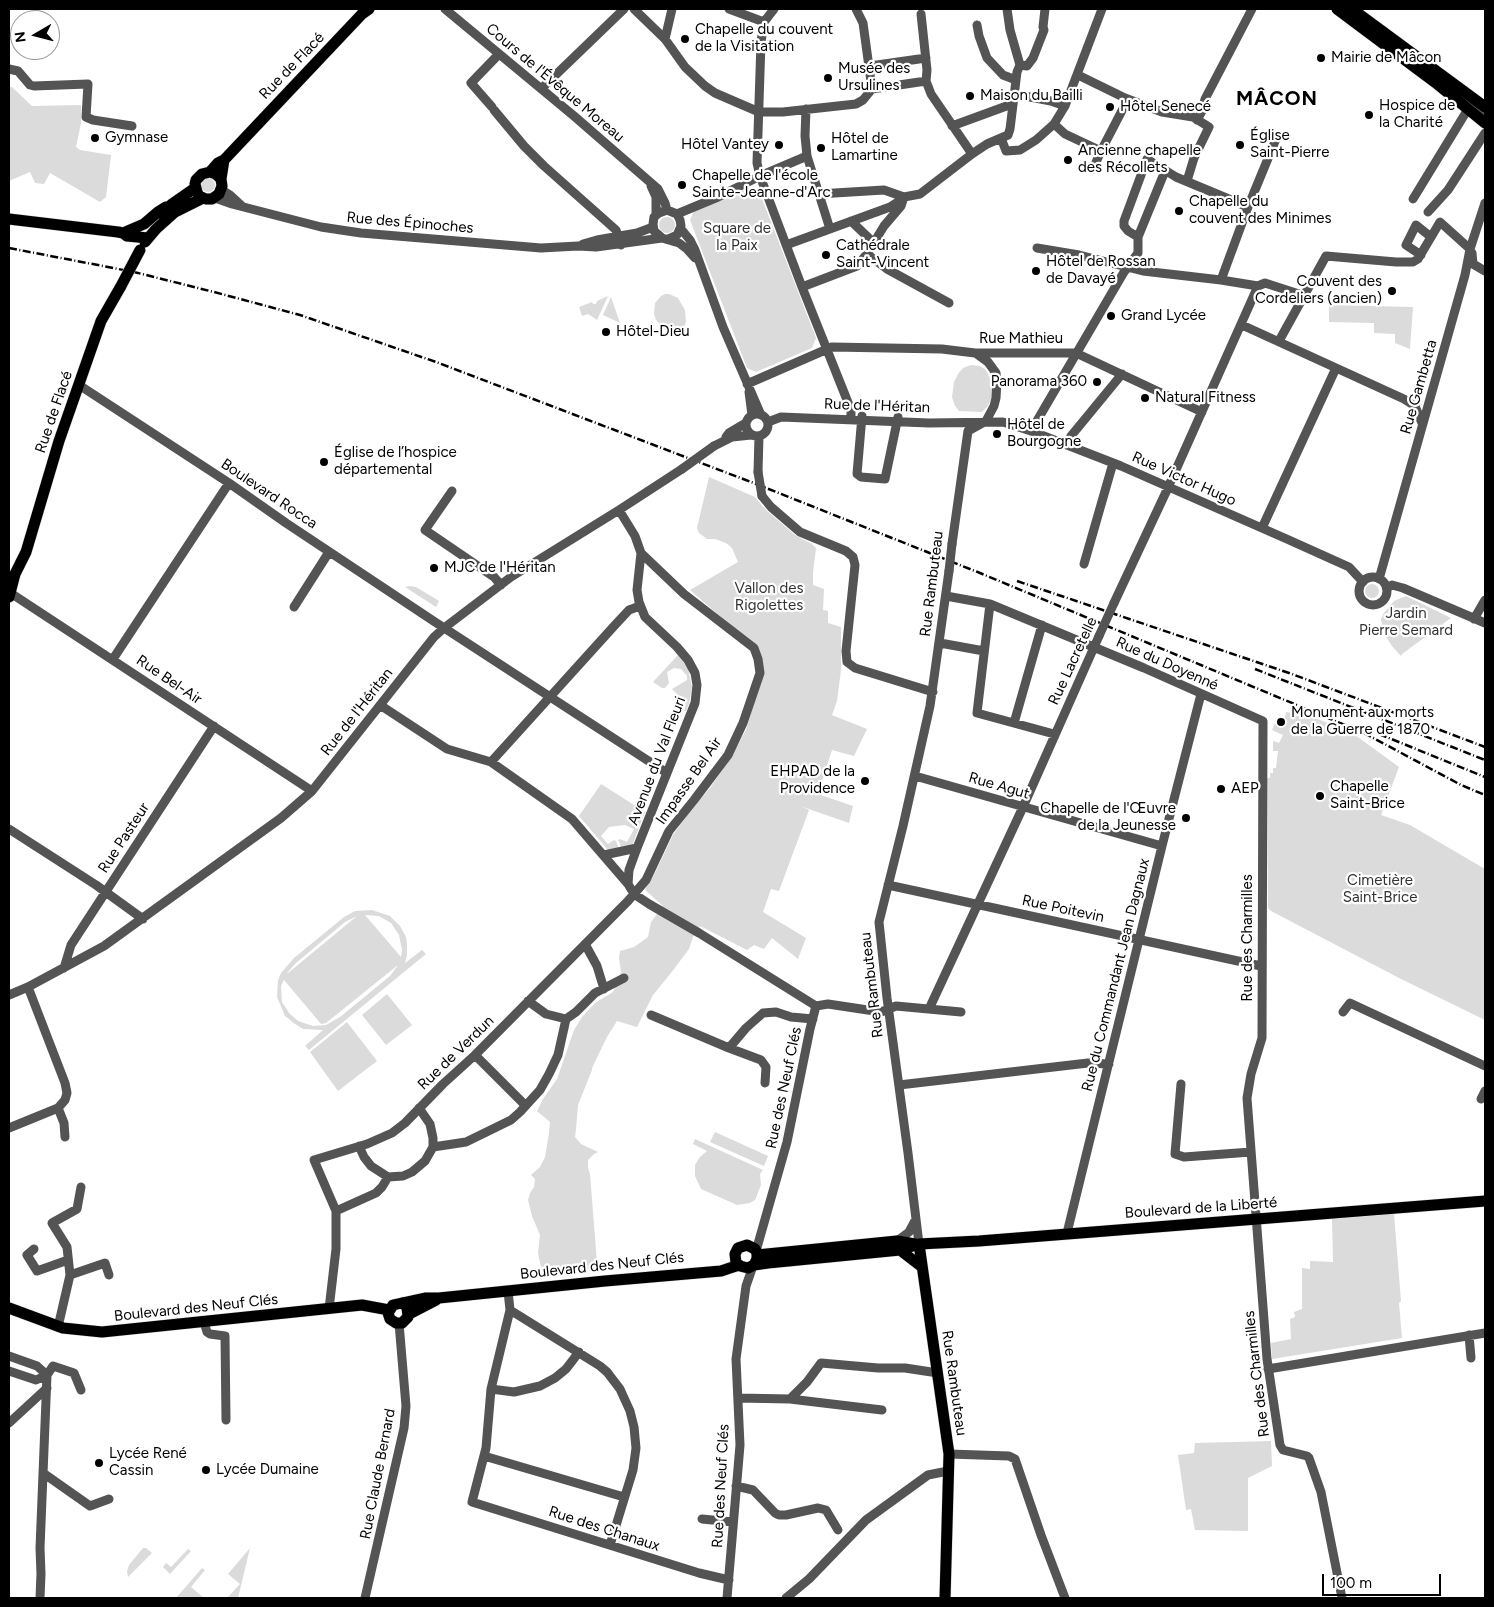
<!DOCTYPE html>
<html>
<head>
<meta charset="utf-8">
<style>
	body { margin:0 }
	#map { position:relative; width:1494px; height:1607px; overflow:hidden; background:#fff; font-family:Figtree,sans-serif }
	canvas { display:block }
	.frame { position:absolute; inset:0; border:10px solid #000; pointer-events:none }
	.north { position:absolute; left:10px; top:10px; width:50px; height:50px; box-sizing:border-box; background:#fff; border:1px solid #999; border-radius:50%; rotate:262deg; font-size:14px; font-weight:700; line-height:20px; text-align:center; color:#000 }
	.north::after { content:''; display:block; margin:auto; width:18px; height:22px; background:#000; clip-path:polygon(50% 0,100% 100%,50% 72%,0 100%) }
	.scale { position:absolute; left:1322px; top:1574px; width:119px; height:22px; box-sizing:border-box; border:2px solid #000; border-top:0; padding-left:6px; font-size:15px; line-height:18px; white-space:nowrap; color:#000; -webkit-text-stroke:4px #fff; paint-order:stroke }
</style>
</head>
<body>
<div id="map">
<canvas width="1494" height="1607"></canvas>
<div class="frame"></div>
<div class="north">N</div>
<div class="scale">100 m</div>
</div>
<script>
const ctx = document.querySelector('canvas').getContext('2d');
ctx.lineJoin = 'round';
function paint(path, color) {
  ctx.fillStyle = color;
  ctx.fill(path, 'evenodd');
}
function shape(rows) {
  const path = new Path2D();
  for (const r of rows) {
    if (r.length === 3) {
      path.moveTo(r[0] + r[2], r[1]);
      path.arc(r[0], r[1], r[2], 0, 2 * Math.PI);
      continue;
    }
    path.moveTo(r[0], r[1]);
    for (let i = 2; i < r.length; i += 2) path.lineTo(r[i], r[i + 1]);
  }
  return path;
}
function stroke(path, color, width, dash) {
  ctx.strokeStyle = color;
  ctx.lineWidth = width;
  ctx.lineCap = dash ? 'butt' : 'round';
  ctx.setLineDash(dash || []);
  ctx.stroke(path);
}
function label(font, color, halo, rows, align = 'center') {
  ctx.font = font + ' Figtree,sans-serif';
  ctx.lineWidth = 4.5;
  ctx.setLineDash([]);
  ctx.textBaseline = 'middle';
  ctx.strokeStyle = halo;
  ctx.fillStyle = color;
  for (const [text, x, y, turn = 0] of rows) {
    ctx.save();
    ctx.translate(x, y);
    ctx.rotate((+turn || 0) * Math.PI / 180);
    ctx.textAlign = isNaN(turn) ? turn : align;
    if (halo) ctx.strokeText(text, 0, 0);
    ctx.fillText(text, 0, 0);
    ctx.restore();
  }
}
const green = shape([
	[9,87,12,87,32,106,81,105,81,123,76,147,80,150,111,155,106,197,100,202,50,173,44,184,35,183,30,172,9,181],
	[208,185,7],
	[750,187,759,191,816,338,812,348,756,372,747,368,690,220,694,211],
	[667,225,8],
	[665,294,669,294,678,298,685,310,686,322,684,327,678,332,673,333,666,331,656,320,654,314,655,303,661,296],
	[608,296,597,320,588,314,582,316,579,307,592,302,593,304,596,304,597,301],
	[611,297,620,323,603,315],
	[1329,305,1413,307,1410,349,1395,343,1395,334,1374,333,1374,323,1329,322],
	[971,365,980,366,986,370,992,382,993,394,988,406,982,412,959,411,955,406,952,397,954,382,958,374,963,368],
	[709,477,755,497,765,509,795,535,812,544,816,548,813,573,813,585,824,589,823,610,828,611,828,623,841,627,841,670,837,701,832,715,867,729,854,756,832,750,818,794,853,806,849,823,800,806,809,810,779,891,771,889,763,912,806,938,798,959,772,938,764,949,754,945,747,950,700,926,693,937,689,949,671,973,653,995,637,1027,617,1021,607,1037,592,1068,592,1070,578,1105,576,1129,575,1137,581,1144,598,1152,594,1154,588,1160,588,1168,590,1174,597,1263,593,1268,563,1273,550,1266,541,1267,538,1253,540,1235,532,1216,528,1200,530,1193,534,1187,535,1179,531,1175,540,1167,545,1157,549,1133,550,1122,537,1111,543,1099,557,1079,574,1030,582,1017,595,1003,613,992,621,972,619,958,620,951,634,947,648,937,651,922,663,906,645,890,647,886,654,875,673,835,688,814,710,788,730,759,746,730,764,670,759,650,690,590,738,562,732,548,726,543,715,539,707,539,699,533,697,528],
	[1372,591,7],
	[410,586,416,587,439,601,436,607,405,587],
	[1406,596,1451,618,1402,654,1401,656,1392,646,1386,637,1381,620,1383,614,1394,601],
	[678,655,688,668,692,687,689,704,686,711,684,711,685,708,684,701,672,689,687,680,687,676,681,669,674,668,667,672,669,683,665,688,662,688,653,682],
	[1286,712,1307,715,1351,732,1399,767,1381,815,1410,825,1485,869,1485,1020,1401,979,1271,911,1268,908,1267,778,1270,778,1270,773,1273,773,1273,768,1276,768,1278,751,1273,751,1273,742,1274,741,1279,743,1283,735,1272,730,1277,719,1284,722],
	[601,784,645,812,632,846,621,848,619,841,617,841,620,839,627,842,634,829,625,825,609,827,601,836,608,844,614,840,616,841,619,849,608,850,579,816],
	[372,910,390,916,400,926,406,937,407,944,407,955,405,963,422,950,426,954,309,1050,305,1046,323,1030,303,1029,295,1024,285,1016,277,997,278,980,281,973,294,958,344,917,355,911],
	[365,915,379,916,391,923,399,935,402,950,401,957],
	[357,916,288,973,287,973,296,963,345,922],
	[398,965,390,976,340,1017,326,1025,313,1026,298,1021,289,1013,282,1002,281,986,284,980,321,1024,326,1023],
	[387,994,412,1025,386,1045,362,1015],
	[347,1022,377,1061,338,1091,310,1052],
	[715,1132,768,1156,764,1166,710,1142],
	[695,1139,763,1170,760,1174,761,1185,755,1200,750,1203,737,1205,701,1189,695,1176,695,1165,700,1157,707,1151,693,1144],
	[1394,1214,1401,1301,1399,1303,1402,1338,1272,1359,1271,1343,1291,1339,1290,1319,1295,1317,1294,1312,1302,1309,1302,1268,1310,1269,1310,1261,1333,1262,1332,1219],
	[1271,1441,1272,1466,1248,1478,1248,1531,1195,1530,1191,1509,1186,1510,1178,1455,1194,1453,1195,1443],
	[143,1548,146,1548,152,1553,128,1577,127,1571,129,1565],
	[250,1548,238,1598,227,1598,240,1584,228,1574],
	[188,1549,191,1551,170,1574,163,1567,166,1563,171,1567],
	[202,1568,205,1570,191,1587,204,1598,176,1598]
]);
const minor = shape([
	[445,9,574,116,658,189,665,203,667,210],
	[634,9,665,39,685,67,705,86,715,93,759,112,783,112,856,104,863,100,872,89],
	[729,9,764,22],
	[774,9,764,22,761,42,757,163,760,176,802,287,851,410,851,419],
	[856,9,863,23,872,89],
	[921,14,927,70,926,81,931,94,972,154],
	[977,25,979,36,987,58,1003,75,1016,80],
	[665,39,672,9],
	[1020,65,1027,66,1033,58,1044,30,1043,27,1045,9],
	[870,66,926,58],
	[9,69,18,71,30,85,34,86,88,84,86,117,93,120,132,126],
	[1078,75,1125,98,1162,112,1193,117,1209,127,1194,158,1187,181],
	[541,89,624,9],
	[872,89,926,81],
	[1014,94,1051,101,1065,106],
	[1464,99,1485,114],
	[492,107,471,83,499,54],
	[806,109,805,136,807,156,830,229],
	[494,110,524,146,544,166,616,230,621,245],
	[1197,120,1202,111,1205,99,1252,9],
	[1054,124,1065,134,1101,151,1128,99],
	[952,126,1012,104],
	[1001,138,1006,151,1020,150,1036,140,1054,124,1065,106,1102,9],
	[1093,169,1101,151],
	[651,186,656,197,656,215],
	[222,190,230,195,242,206],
	[818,194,884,190,904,197,920,194,972,154,987,144,1008,135,1010,129,1017,72,1020,65,1010,30,1007,9],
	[215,198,232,204,321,227,361,233,541,248,578,246,596,247,662,238],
	[1413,199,1468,109],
	[1428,212,1448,190,1485,133],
	[677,214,718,197,760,176,807,156],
	[851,221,874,243],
	[681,229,690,240,695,250,723,327,761,415],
	[1138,237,1128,231,1124,226,1124,221,1147,159,1176,177,1248,207],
	[668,239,677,235,681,226,680,220,677,214,667,210,659,213,654,217,653,224,654,231,662,238,679,243,687,249,695,258],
	[583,244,597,240,637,233,653,227],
	[786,245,890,207,904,198],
	[1037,248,1079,255,1143,271,1221,280,1258,286],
	[1472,253,1473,264,1485,271],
	[867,254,887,269,949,303],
	[1421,255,1406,245,1416,225,1431,237],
	[1221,280,1248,207,1276,139],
	[1258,286,1265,283,1305,296],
	[802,287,857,266,867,254,884,226,901,206,904,197],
	[1242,325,1404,399,1415,406,1422,423],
	[1279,341,1326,256,1396,262,1413,262,1418,259,1440,222,1470,249],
	[747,384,832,347,942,349,975,353,1076,353,1202,412],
	[79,385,229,483,286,523,435,622,667,773],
	[749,392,752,415],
	[757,425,11],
	[862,416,857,474,861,477,885,479,898,417],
	[768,422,781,417,929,423,1003,422,1031,431,1121,466,1289,540,1349,567,1363,582],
	[1031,431,1124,272,1138,253,1138,237,1165,171],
	[726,437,729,433,746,423],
	[1067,444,1071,436,1122,374],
	[714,446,732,437,751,435],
	[758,472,759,436],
	[452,491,425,530,494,577,501,585],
	[762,496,771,507,800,532,846,551,853,557,855,565,846,651,847,662,855,668,933,692],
	[619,510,635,536,641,553,637,590,639,602,645,617,677,647,688,660,695,673,697,685,695,703,637,848,629,870,628,884,634,894,649,904,699,933,816,1006],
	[1262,528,1336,368],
	[952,544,968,431,986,421,994,406,996,398,997,381,996,373,988,362,977,354],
	[1084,564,1113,463],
	[1373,591,14],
	[1379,579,1465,275,1470,249,1485,203],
	[1387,588,1392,585,1403,588,1485,623],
	[9,592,312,791],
	[946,596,990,604,1144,668,1263,721,1262,1038,1251,1074,1247,1098,1267,1359,1280,1445,1283,1450,1307,1456,1309,1458,1321,1492,1342,1598],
	[1114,603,1166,492,1258,286],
	[990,604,977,713,1054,734],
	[294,607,329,552],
	[1474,619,1485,600],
	[940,643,984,651],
	[113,659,229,483],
	[380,705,447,749,491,762,572,819,628,884],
	[1014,723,1042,625],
	[491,762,615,625,629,610,640,606],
	[915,776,1162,846],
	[9,829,96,885,143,919],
	[604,855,637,848],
	[888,885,1261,966],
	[585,944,597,966,604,989],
	[64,968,71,945,214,726],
	[9,995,28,987,104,946,281,818,312,791,434,637,444,628,511,577,619,510,682,469],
	[528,1001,546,1014,566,1019],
	[816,1006,828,1004,881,1012,896,1006,961,1012],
	[929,1009,1023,807,1099,636],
	[1343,1012,1350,1003,1485,1066],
	[651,1015,729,1048,761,1060,766,1067,765,1083],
	[729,1048,746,1028,763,1013,776,1012,791,1017,813,1019],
	[475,1055,525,1105],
	[1181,1084,1175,1154,1184,1157,1251,1152],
	[899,1085,1088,1063,1109,1064],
	[1481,1099,1485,1091],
	[58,1108,64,1123,65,1137],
	[9,1128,58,1108,65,1100,67,1093,65,1083,28,987],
	[359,1146,364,1157,371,1166,388,1177,403,1176,412,1172,425,1161,433,1147,433,1138,430,1124,419,1108],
	[433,1147,466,1142,511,1120,520,1112,540,1090,549,1074,558,1055,566,1019,576,1012,595,993,624,978],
	[336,1211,314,1160,367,1144,392,1133,405,1123,443,1084,475,1055,628,901,646,880,669,831,694,800,728,755,743,723,760,673,758,659,754,648,684,594,641,553],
	[1067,1233,1162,846,1201,694],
	[897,1241,909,1232,916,1219],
	[919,1244,908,1153,887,998,879,922,903,826,930,706,949,571],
	[34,1249,27,1255,37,1271,68,1260],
	[756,1251,787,1142,810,1029,816,1006],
	[70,1275,105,1263,109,1275],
	[508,1291,510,1310,491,1389,486,1448,472,1502,699,1573,729,1580],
	[329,1309,336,1249,336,1211,376,1193,382,1187,388,1177],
	[510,1310,600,1366,607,1372,620,1389,630,1411,634,1427,636,1448,633,1470,610,1545],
	[204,1322,207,1332,210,1334,225,1336,226,1420],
	[58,1327,70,1275,67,1247,52,1223,77,1209,81,1187],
	[1469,1335,1471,1358],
	[9,1356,37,1366,47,1375],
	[1268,1369,1485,1333],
	[9,1371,36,1380,47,1375,53,1366,74,1373,81,1390],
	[491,1389,514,1392,540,1386,555,1378,566,1369,579,1352],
	[738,1398,790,1399,807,1382,821,1363,878,1368,905,1368,938,1373],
	[790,1399,882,1410],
	[9,1423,47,1388],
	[949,1454,1009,1456,1015,1459,1041,1535,1065,1598],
	[484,1456,624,1497],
	[43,1473,90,1506,109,1499],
	[736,1486,753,1490,775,1513,779,1515,786,1515,818,1508,826,1510,838,1530],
	[702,1519,733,1522],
	[40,1598,41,1574,40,1548,47,1375],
	[365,1598,404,1428,406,1406,399,1323],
	[727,1598,740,1445,736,1359,746,1286,753,1266],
	[786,1598,809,1579,866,1520,928,1475,948,1471]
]);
const major = shape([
	[1337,9,1436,83,1485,123],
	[1352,9,1485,107],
	[210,172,218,163,224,160,362,14,369,9],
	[221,179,216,174,210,172,202,174,196,180,195,184,197,192,199,196,206,199,212,199,219,194,222,186,221,179,224,160],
	[162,214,172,204,195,188],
	[9,219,118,232,123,233,127,236,148,238],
	[123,233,144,224,158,212,166,207],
	[145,242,156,229,175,212,203,198],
	[9,597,15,574,26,552,59,441,101,321,121,286],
	[919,1244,949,1454,945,1598],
	[900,1250,922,1267],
	[757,1255,897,1241,915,1244],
	[754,1265,757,1259,757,1253,755,1249,747,1245,738,1248,735,1254,736,1263,740,1266,748,1268,754,1265,768,1263,900,1250,919,1244,979,1241,1485,1201],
	[402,1303,407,1307,408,1317,402,1323,396,1323,390,1319,388,1313,393,1305,425,1298,439,1298,605,1281,721,1271,739,1265],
	[9,1308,63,1328,102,1332,362,1305,389,1310],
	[409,1314,436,1300]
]);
const rail = shape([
	[9,248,134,272,214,292,300,315,436,362,751,482,980,573,1364,733,1461,785,1485,795],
	[1017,581,1292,674,1485,747],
	[1255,669,1485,760],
	[1379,734,1485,777]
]);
const minorBridge = shape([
	[682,469,714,446],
	[758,472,762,496],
	[949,571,952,544],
	[1099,636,1114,603]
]);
const majorBridge = shape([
	[121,286,140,250]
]);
const markers = [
	[685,39,5,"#000"],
	[1321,58,5,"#000"],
	[828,78,5,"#000"],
	[970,96,5,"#000"],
	[1110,107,5,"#000"],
	[1369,115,5,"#000"],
	[95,138,5,"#000"],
	[779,145,5,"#000"],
	[1240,145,5,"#000"],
	[821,148,5,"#000"],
	[1068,160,5,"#000"],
	[682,185,5,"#000"],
	[1179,211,5,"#000"],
	[826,255,5,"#000"],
	[1036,271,5,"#000"],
	[1392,291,5,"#000"],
	[1111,316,5,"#000"],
	[606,332,5,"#000"],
	[1097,382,5,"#000"],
	[1145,398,5,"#000"],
	[997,434,5,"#000"],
	[324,462,5,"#000"],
	[434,568,5,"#000"],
	[1281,722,5,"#000"],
	[865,781,5,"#000"],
	[1221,789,5,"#000"],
	[1320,796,5,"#000"],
	[1186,818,5,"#000"],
	[99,1463,5,"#000"],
	[206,1470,5,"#000"]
];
const poiNames = [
	["Chapelle du couvent",695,30],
	["de la Visitation",695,47],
	["Mairie de Mâcon",1331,58],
	["Musée des",838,69],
	["Ursulines",838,86],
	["Maison du Bailli",980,96],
	["Hospice de",1379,106],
	["la Charité",1379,123],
	["Hôtel Senecé",1120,107],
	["Église",1250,136],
	["Saint-Pierre",1250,153],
	["Gymnase",105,138],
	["Hôtel de",831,139],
	["Lamartine",831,156],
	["Hôtel Vantey",769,145,"right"],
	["Ancienne chapelle",1078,151],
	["des Récollets",1078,168],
	["Chapelle de l'école",692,176],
	["Sainte-Jeanne-d'Arc",692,193],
	["Chapelle du",1189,202],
	["couvent des Minimes",1189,219],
	["Cathédrale",836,246],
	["Saint-Vincent",836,263],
	["Hôtel de Rossan",1046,262],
	["de Davayé",1046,279],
	["Couvent des",1382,282,"right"],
	["Cordeliers (ancien)",1382,299,"right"],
	["Grand Lycée",1121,316],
	["Hôtel-Dieu",616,332],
	["Panorama 360",1087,382,"right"],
	["Natural Fitness",1155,398],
	["Hôtel de",1007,425],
	["Bourgogne",1007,442],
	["Église de l’hospice",334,453],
	["départemental",334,470],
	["MJC de l'Héritan",444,568],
	["Monument aux morts",1291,713],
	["de la Guerre de 1870",1291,730],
	["EHPAD de la",855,772,"right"],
	["Providence",855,789,"right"],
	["Chapelle",1330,787],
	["Saint-Brice",1330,804],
	["AEP",1231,789],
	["Chapelle de l'Œuvre",1176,809,"right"],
	["de la Jeunesse",1176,826,"right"],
	["Lycée René",109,1454],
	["Cassin",109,1471],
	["Lycée Dumaine",216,1470]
];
const streetNames = [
	["Rue de Flacé",292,66,-46],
	["Cours de l'Évêque Moreau",555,83,40],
	["Rue des Épinoches",410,223,5],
	["Rue Mathieu",1021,339],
	["Rue Gambetta",1419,387,-74],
	["Rue de l'Héritan",877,406,2],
	["Rue de Flacé",54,412,-71],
	["Rue Victor Hugo",1184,479,24],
	["Boulevard Rocca",269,494,34],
	["Rue Rambuteau",932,584,-83],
	["Rue Lacretelle",1073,661,-65],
	["Rue du Doyenné",1167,664,24],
	["Rue Bel-Air",169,680,34],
	["Rue de l'Héritan",357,712,-52],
	["Avenue du Val Fleuri",657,761,-69],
	["Impasse Bel Air",689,781,-55],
	["Rue Agut",999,786,16],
	["Rue Pasteur",124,838,-57],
	["Rue Poitevin",1063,909,12],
	["Rue des Charmilles",1248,938,-90],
	["Rue du Commandant Jean Dagnaux",1116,975,-76],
	["Rue Rambuteau",872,985,-97],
	["Rue de Verdun",456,1053,-44],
	["Rue des Neuf Clés",784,1088,-78],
	["Boulevard de la Liberté",1201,1208,-4],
	["Boulevard des Neuf Clés",602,1266,-6],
	["Boulevard des Neuf Clés",196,1308,-6],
	["Rue des Charmilles",1257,1374,-97],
	["Rue Rambuteau",954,1383,82],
	["Rue Claude Bernard",378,1474,-79],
	["Rue des Neuf Clés",721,1486,-87],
	["Rue des Chanaux",604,1529,18]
];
const parkNames = [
	["Square de",737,229],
	["la Paix",737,246],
	["Vallon des",769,589],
	["Rigolettes",769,606],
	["Jardin",1406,614],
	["Pierre Semard",1406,631],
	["Cimetière",1380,881],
	["Saint-Brice",1380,898]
];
const districtNames = [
	["MÂCON",1277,99]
];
paint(green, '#dbdbdb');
stroke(major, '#dbdbdb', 12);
stroke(minor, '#545454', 9);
stroke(major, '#000', 11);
stroke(rail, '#000', 2.5, [8, 2.5, 1, 2.5]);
stroke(majorBridge, '#dbdbdb', 12, []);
stroke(minorBridge, '#545454', 9);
stroke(majorBridge, '#000', 11);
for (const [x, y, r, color] of markers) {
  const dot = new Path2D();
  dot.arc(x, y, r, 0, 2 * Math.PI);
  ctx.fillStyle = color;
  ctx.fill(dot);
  stroke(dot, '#fff', 2);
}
label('15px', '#000', '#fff', poiNames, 'left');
label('15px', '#000', '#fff', streetNames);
label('15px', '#323232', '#fff', parkNames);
ctx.letterSpacing = '1px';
label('bold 20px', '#000', '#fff', districtNames);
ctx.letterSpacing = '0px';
</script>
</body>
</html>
